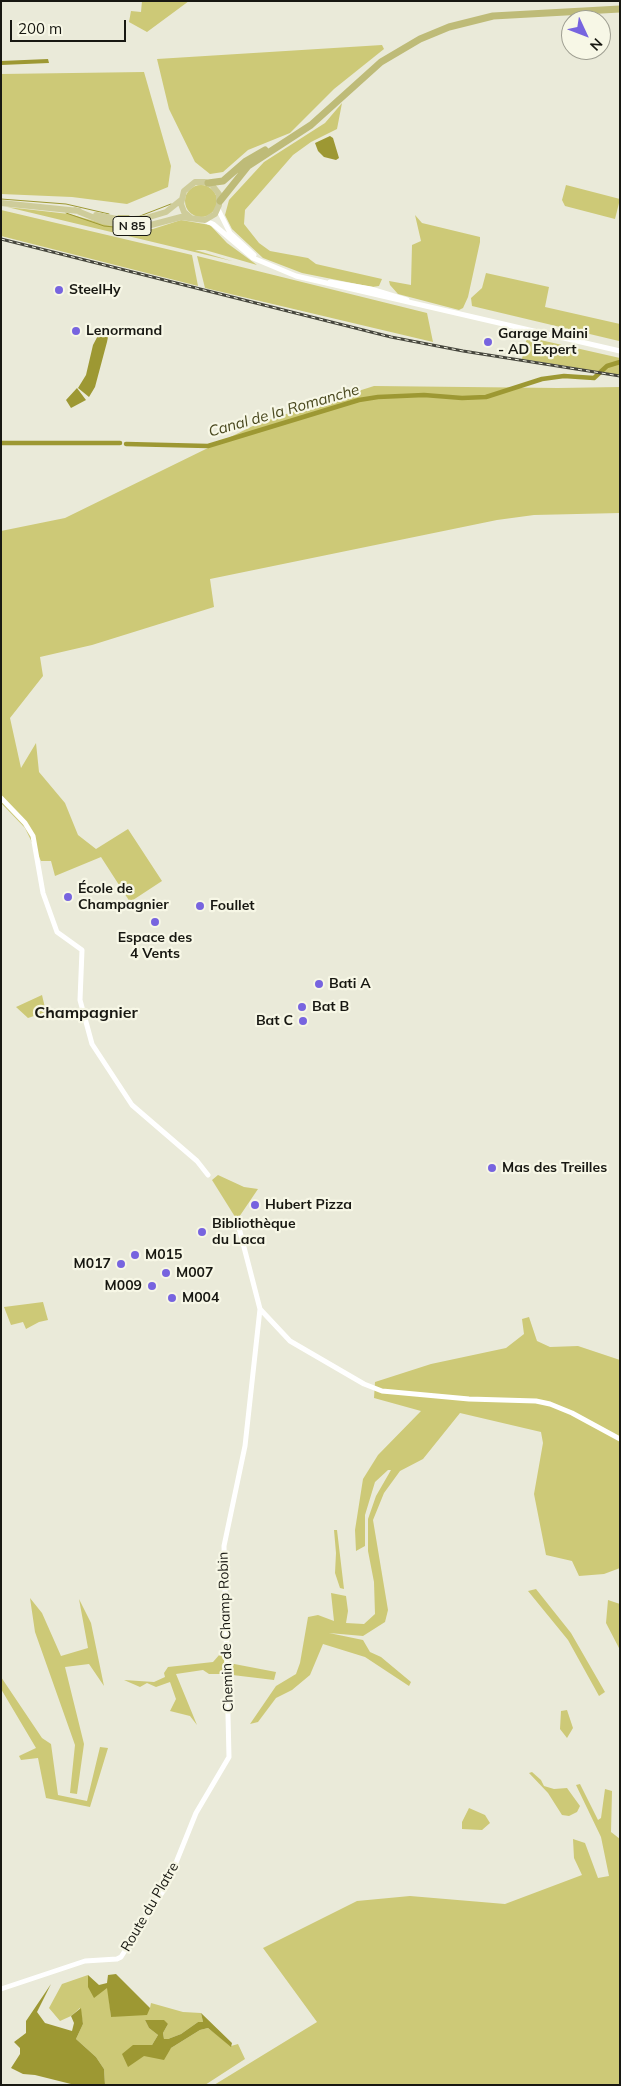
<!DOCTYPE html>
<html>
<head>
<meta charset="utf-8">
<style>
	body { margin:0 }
	#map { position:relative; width:621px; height:2086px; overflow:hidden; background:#eaead9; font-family:Mulish,sans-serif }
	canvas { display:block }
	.frame { position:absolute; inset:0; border:2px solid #181812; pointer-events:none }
	.north { position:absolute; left:561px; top:10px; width:50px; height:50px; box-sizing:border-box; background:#f7f7e6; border:1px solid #9e9e91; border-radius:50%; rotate:133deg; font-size:14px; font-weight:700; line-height:20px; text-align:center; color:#181812 }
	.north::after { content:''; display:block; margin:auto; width:18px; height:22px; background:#7764df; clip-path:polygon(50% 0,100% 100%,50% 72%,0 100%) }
	.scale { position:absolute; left:10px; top:20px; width:116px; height:22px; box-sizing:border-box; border:2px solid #181812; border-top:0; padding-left:6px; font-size:15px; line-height:18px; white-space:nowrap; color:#181812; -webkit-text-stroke:4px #f7f7e6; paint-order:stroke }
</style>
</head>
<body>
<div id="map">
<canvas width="621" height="2086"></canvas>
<div class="frame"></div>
<div class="north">N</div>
<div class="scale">200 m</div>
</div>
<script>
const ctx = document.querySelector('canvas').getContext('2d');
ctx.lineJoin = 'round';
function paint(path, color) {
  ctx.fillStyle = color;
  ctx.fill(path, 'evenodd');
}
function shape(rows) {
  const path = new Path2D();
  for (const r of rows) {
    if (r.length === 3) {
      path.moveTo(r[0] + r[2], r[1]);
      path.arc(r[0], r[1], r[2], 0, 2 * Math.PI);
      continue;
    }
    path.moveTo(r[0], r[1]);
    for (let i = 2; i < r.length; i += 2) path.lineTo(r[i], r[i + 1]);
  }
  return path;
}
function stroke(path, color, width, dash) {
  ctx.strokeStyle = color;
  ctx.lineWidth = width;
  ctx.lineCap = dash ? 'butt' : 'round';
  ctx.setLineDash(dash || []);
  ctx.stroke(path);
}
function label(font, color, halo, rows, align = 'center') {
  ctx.font = font + ' Mulish,sans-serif';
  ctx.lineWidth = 4.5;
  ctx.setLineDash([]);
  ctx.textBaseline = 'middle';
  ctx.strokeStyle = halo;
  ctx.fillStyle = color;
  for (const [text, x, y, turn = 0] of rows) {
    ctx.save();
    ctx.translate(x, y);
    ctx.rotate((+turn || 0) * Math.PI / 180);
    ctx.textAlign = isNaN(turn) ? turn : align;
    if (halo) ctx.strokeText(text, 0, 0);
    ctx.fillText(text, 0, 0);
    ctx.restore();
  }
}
const green = shape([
	[142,1,189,1,147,32,129,22,131,11,141,12],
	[382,45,384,49,334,89,290,133,248,150,223,172,210,174,195,162,169,109,157,59],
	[144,72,171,166,168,187,127,204,72,197,1,194,1,74],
	[342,103,337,129,311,142,293,155,245,210,244,224,259,243,270,251,308,258,316,264,382,279,379,286,372,287,302,273,263,258,232,229,225,215,229,200,264,162,325,123],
	[201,201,16],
	[566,185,620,199,615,219,565,206,562,200],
	[7,207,69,214,127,230,153,229,181,220,210,225,227,243,257,265,205,250,195,250,232,261],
	[1,210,192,255,198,286,1,236],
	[415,215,422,223,480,237,480,242,468,297,463,308,459,310,398,294,390,285,389,281,411,285,412,245,421,241],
	[197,256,427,313,433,342,205,288],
	[486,273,549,287,545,307,620,324,619,341,472,306,471,298,482,288],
	[527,337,620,358,620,375,522,359],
	[374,386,558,388,620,387,620,513,534,515,497,520,210,579,214,607,92,645,40,657,43,676,10,718,21,768,36,743,39,772,65,803,78,835,96,849,128,829,162,881,130,902,101,857,55,876,51,861,41,861,25,828,1,803,1,531,65,518,261,422],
	[42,995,46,1012,28,1018,16,1007],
	[218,1175,244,1187,258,1189,237,1220,212,1180],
	[43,1302,48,1320,39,1322,26,1329,23,1322,11,1325,4,1307],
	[529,1317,537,1341,550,1347,578,1346,620,1360,620,1568,604,1574,579,1576,572,1561,546,1555,534,1494,543,1443,541,1432,460,1413,423,1459,400,1471,384,1493,373,1520,388,1610,385,1622,363,1636,329,1633,363,1640,370,1652,381,1657,411,1682,409,1686,365,1657,323,1644,310,1675,292,1690,276,1698,258,1722,250,1724,276,1686,296,1674,300,1663,308,1617,318,1615,334,1621,331,1593,346,1596,348,1611,346,1623,364,1624,375,1614,374,1582,368,1551,368,1519,376,1496,391,1470,388,1470,375,1482,365,1515,365,1546,356,1551,355,1530,363,1479,378,1455,421,1411,374,1398,375,1382,431,1364,506,1348,524,1334,522,1319],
	[334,1530,337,1530,344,1589,340,1588,335,1573,336,1553],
	[536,1589,571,1633,605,1692,599,1696,568,1640,528,1591],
	[30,1598,42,1613,61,1656,88,1648,79,1599,91,1623,104,1686,89,1664,65,1667,84,1744,77,1794,70,1793,75,1745,35,1632],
	[608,1600,620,1604,620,1650,606,1623],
	[220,1654,229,1663,276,1672,274,1680,224,1674,209,1674,203,1670,176,1674,197,1725,190,1716,170,1711,176,1699,170,1682,156,1687,147,1683,140,1687,124,1680,154,1682,165,1677,164,1673,168,1667,213,1662],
	[1,1677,42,1738,51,1744,58,1795,87,1801,100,1747,108,1748,90,1807,46,1798,38,1758,21,1760,19,1756,36,1748,1,1689],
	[567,1710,573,1728,567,1738,560,1729,561,1711],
	[532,1772,541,1780,544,1786,554,1789,567,1788,580,1806,577,1812,569,1816,562,1815,548,1793,529,1773],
	[580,1784,598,1820,601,1818,605,1789,612,1791,611,1832,620,1839,620,2085,214,2085,317,2022,263,1948,357,1901,410,1896,505,1904,582,1875,574,1858,573,1839,585,1843,598,1878,609,1876,601,1837,576,1785],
	[469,1808,485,1815,490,1823,482,1830,462,1829,462,1822],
	[88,1975,88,1987,108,1988,111,2017,150,2008,151,2003,183,2012,201,2013,203,2022,198,2022,181,2034,168,2039,164,2039,163,2033,168,2024,145,2020,149,2028,158,2035,152,2045,133,2045,144,2056,171,2048,200,2030,208,2028,231,2046,238,2044,245,2059,205,2085,105,2085,104,2069,96,2057,76,2039,83,2024,80,2008,71,2016,60,2021,49,2008,62,1984]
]);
const water = shape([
	[48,59,49,63,1,65,1,61],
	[330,136,333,138,339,158,336,160,324,157,318,151,315,143],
	[103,326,109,332,107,342,95,387,89,397,78,388,86,375,93,345],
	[77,388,86,400,71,408,66,400],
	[116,1974,150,2008,147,2015,111,2017,107,1988,94,1998,88,1987,88,1975,99,1985,107,1983,108,1975],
	[51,1984,37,2012,45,2023,72,2031,74,2023,71,2016,81,2008,83,2024,76,2039,96,2057,104,2069,105,2085,75,2085,35,2075,23,2074,11,2068,20,2054,20,2048,14,2042,26,2033,26,2021],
	[201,2013,232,2043,231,2047,208,2028,200,2030,171,2048,164,2060,144,2056,128,2067,122,2054,133,2045,152,2045,158,2035,149,2028,145,2020,164,2020,168,2024,163,2033,164,2039,168,2039,181,2034,198,2022,203,2022]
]);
const stream = shape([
	[1,199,66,204,109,214],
	[66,213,104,226,124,228],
	[118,216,129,216],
	[140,216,171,204],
	[131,229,147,229]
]);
const canal = shape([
	[1,443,120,443],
	[126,444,208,446,359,400,378,397,424,395,462,398,486,397,542,379,564,376,594,378,607,366,620,362]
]);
const tertiary = shape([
	[218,209,230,233,254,255],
	[203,220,213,224,253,258,296,276,620,351],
	[330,282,371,289,407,300],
	[1,798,25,823,33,836,43,893,57,932,82,950,80,1000,92,1044,132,1105,197,1161,208,1175],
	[238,1224,260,1309,290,1341,364,1384,382,1391,469,1399,536,1401,550,1404,572,1413,620,1439],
	[1,1989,85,1961,117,1959,121,1957,167,1885,196,1813,229,1757,224,1546,245,1446,260,1309]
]);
const primary = shape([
	[1,203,79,211],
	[75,210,102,221,127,226,147,226,181,217,205,220,215,214,219,205,219,194,212,185,205,182,195,182,184,191,181,204,184,212,191,218],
	[96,215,122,220,146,218,166,212,181,200]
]);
const trunk = shape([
	[208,183,223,181,246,161,265,150],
	[220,201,248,166,311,125,381,62,420,39,449,27,493,16,620,9]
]);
const rail = shape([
	[1,239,391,337,463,351,620,376]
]);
const markers = [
	[59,290,5,"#7764df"],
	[76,331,5,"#7764df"],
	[488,342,5,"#7764df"],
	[68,897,5,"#7764df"],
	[200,906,5,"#7764df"],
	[155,922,5,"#7764df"],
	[319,984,5,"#7764df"],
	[302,1007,5,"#7764df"],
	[303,1021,5,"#7764df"],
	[492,1168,5,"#7764df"],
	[255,1205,5,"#7764df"],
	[202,1232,5,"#7764df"],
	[135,1255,5,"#7764df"],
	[121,1264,5,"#7764df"],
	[166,1273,5,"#7764df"],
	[152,1286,5,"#7764df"],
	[172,1298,5,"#7764df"]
];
const shields = [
	[132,226,38]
];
const shieldNames = [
	["N 85",132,226]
];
const poiNames = [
	["SteelHy",69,290],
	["Lenormand",86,331],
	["Garage Maini",498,334],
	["- AD Expert",498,350],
	["École de",78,889],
	["Champagnier",78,905],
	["Foullet",210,906],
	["Espace des",155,938,"center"],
	["4 Vents",155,954,"center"],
	["Bati A",329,984],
	["Bat B",312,1007],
	["Bat C",293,1021,"right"],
	["Mas des Treilles",502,1168],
	["Hubert Pizza",265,1205],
	["Bibliothèque",212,1224],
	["du Laca",212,1240],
	["M015",145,1255],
	["M017",111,1264,"right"],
	["M007",176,1273],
	["M009",142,1286,"right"],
	["M004",182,1298]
];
const streetNames = [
	["Chemin de Champ Robin",226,1632,-92],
	["Route du Platre",150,1907,-60]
];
const waterNames = [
	["Canal de la Romanche",284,411,-16]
];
const quarterNames = [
	["Champagnier",86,1013]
];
paint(green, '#cdc977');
paint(water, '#9d9833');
stroke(stream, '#9d9833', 1);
stroke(canal, '#9d9833', 4.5);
stroke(tertiary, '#fff', 5);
stroke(primary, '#cecc9a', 6);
stroke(trunk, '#bebb78', 7);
stroke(rail, '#46463d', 3);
stroke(rail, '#f7f7e6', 1, [4]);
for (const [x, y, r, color] of markers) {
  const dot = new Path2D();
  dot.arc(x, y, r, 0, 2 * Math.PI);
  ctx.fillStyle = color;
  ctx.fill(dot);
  stroke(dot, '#f7f7e6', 2);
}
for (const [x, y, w] of shields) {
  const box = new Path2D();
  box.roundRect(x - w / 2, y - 9.5, w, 19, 4);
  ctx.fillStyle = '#f7f7e6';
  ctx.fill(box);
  stroke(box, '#181812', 1);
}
label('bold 12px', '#181812', null, shieldNames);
label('bold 14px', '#181812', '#f7f7e6', poiNames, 'left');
label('14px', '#181812', '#f7f7e6', streetNames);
label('italic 15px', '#48471d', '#f7f7e6', waterNames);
label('bold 16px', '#181812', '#f7f7e6', quarterNames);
</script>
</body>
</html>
